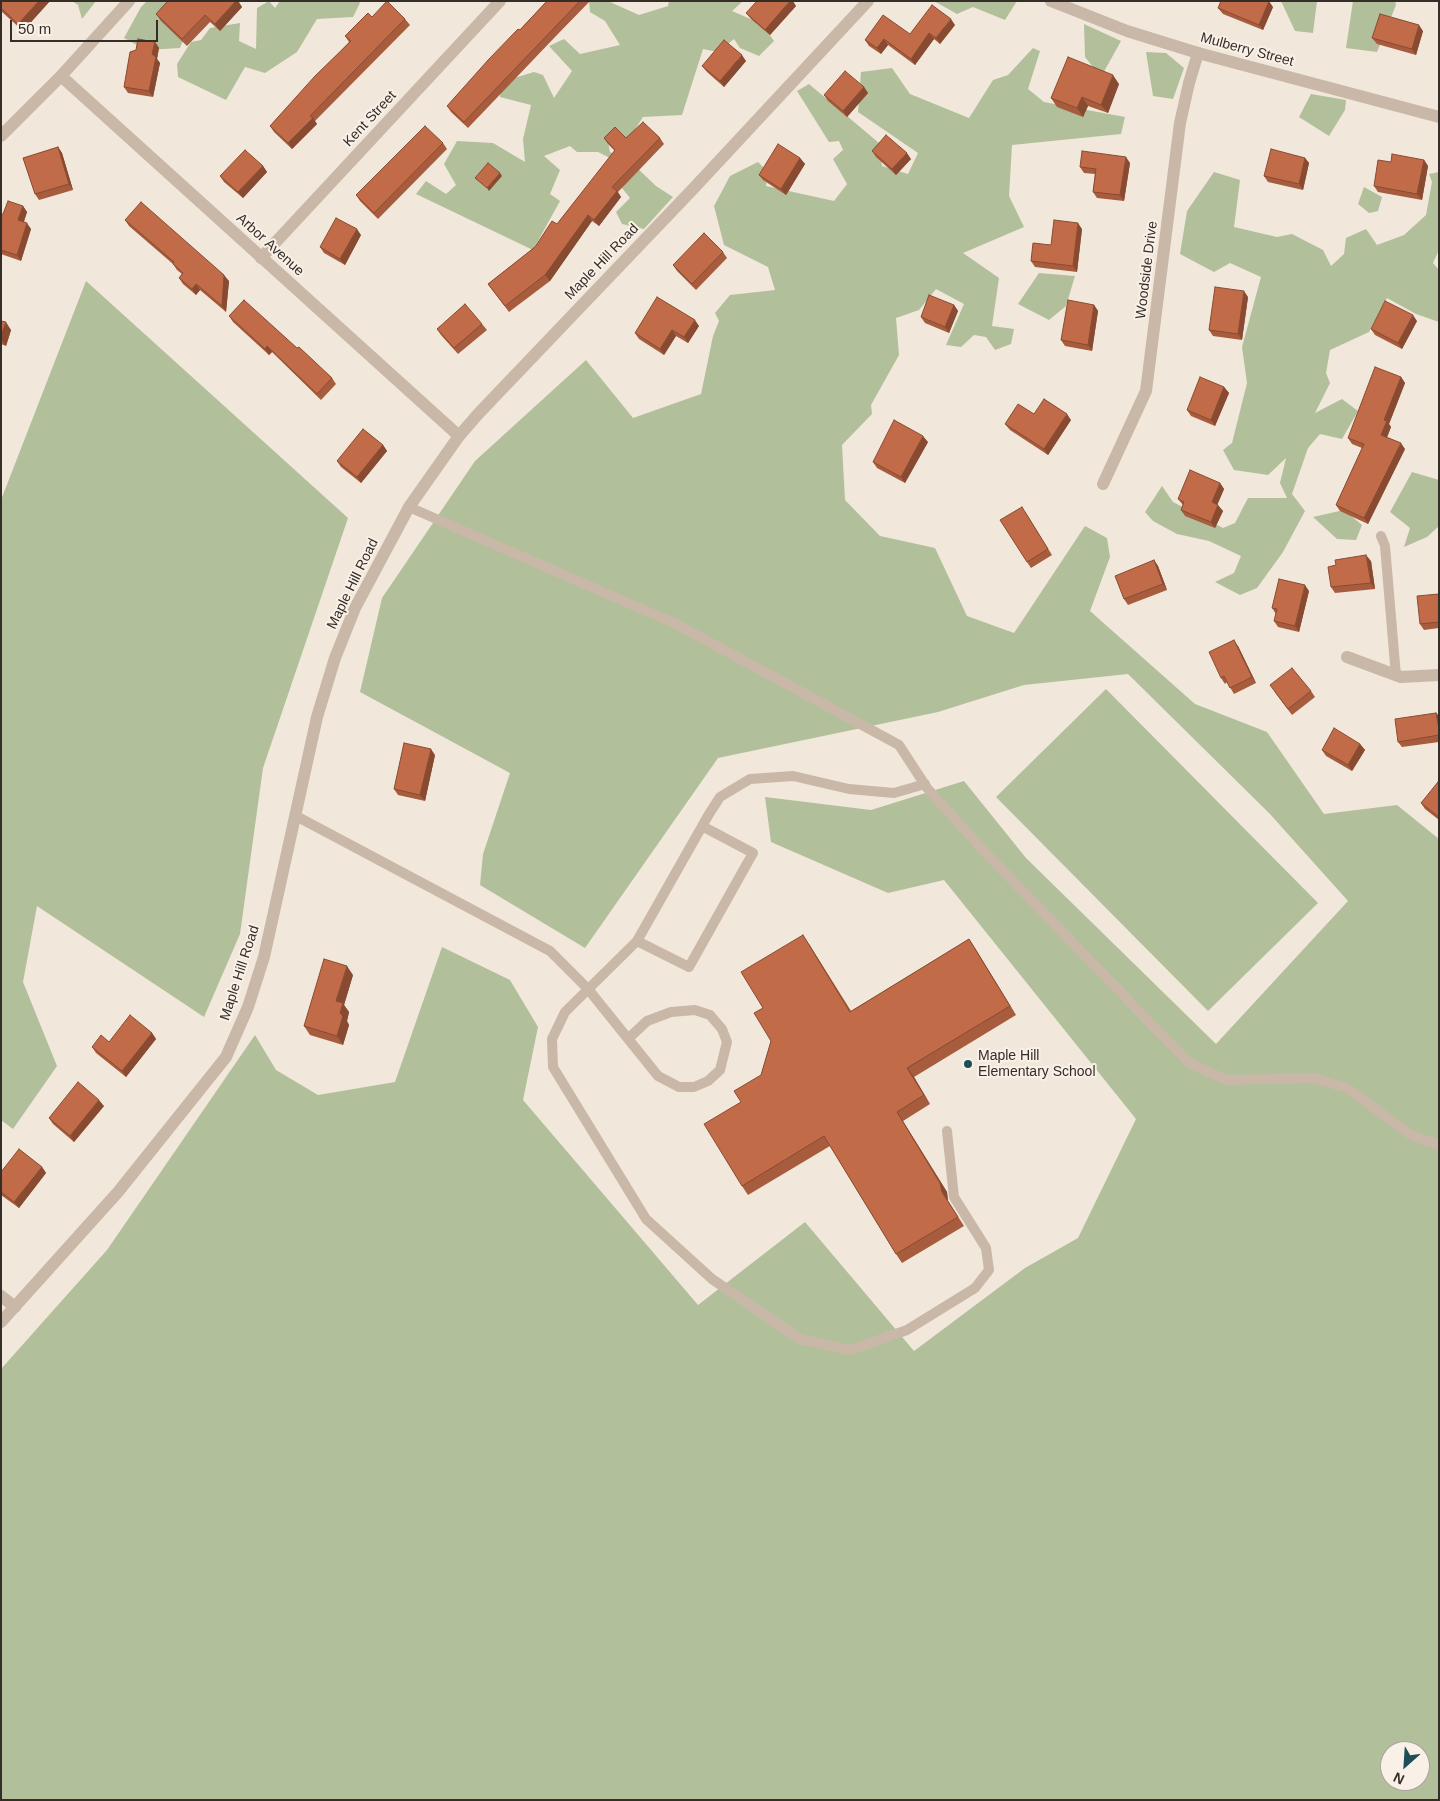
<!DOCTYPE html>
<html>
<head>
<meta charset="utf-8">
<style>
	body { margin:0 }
	#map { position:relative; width:1440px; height:1801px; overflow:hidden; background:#f1e8db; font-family:Helvetica,sans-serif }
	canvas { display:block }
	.frame { position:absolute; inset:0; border:2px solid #352d28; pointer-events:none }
	.north { position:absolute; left:1380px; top:1741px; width:50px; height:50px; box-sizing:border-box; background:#f9f1e7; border:1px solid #aba39b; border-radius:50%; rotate:206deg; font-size:14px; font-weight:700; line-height:20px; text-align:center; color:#352d28 }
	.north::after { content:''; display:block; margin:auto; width:18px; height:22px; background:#1e4f56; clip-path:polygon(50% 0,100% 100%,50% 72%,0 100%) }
	.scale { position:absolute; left:10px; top:20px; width:148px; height:22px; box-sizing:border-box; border:2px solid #352d28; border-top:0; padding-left:6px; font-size:15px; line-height:18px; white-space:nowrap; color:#352d28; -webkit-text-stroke:4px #f9f1e7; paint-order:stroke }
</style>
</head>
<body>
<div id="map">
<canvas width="1440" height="1801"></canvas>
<div class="frame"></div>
<div class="north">N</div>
<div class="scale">50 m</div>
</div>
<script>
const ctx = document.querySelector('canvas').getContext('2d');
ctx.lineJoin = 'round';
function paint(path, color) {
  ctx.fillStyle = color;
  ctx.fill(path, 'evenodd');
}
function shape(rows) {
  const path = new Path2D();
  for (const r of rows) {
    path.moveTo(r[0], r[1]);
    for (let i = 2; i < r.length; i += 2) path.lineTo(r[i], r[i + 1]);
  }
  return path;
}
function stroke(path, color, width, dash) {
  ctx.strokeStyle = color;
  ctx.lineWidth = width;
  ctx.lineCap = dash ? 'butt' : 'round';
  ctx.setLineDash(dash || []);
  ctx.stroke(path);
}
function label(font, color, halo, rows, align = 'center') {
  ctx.font = font + ' Helvetica,sans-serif';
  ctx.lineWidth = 4;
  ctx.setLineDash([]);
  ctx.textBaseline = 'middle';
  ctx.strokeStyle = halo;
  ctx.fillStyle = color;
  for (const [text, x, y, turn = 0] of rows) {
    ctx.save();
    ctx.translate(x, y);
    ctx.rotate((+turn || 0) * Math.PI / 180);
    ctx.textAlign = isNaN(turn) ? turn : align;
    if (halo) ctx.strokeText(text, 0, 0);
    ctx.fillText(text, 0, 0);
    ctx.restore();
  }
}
const green = shape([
	[72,1,96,1,82,19,78,5],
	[147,1,172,1,186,33,180,48,146,50,124,38,141,7],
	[269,1,275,8,280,1,358,1,360,3,353,17,317,19,297,52,265,73,245,67,226,100,178,77,177,64,191,42,201,40,210,28,240,23,239,41,256,49,257,8],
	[589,1,608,1,639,15,668,6,669,1,743,1,732,11,762,24,774,41,759,56,740,48,734,39,718,52,703,49,682,115,643,117,630,137,607,137,610,152,633,164,656,186,673,197,644,229,622,224,616,212,630,198,605,167,610,158,598,152,577,152,570,146,544,156,560,170,550,194,560,201,533,250,416,194,426,181,446,194,456,185,444,164,457,141,493,143,525,162,523,139,531,105,500,97,501,82,534,72,543,75,554,98,572,71,549,46,564,39,580,54,620,45,605,21,590,12],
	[934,1,1017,1,1005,20,973,7,957,14],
	[1281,1,1317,1,1313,33,1295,31],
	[1353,1,1395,1,1396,5,1377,52,1346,48],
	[1084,24,1121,41,1101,77,1085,57],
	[1033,48,1040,51,1028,89,1044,102,1125,117,1121,134,1012,145,1009,196,1024,227,963,253,999,278,992,326,1014,329,1011,344,995,350,986,337,974,335,961,347,946,345,964,304,936,289,919,310,896,318,899,355,871,405,872,414,842,445,845,500,880,536,935,548,967,616,1014,633,1085,526,1107,538,1110,557,1090,611,1195,704,1267,732,1324,814,1397,805,1439,839,1439,1800,1,1800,1,1369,107,1250,255,1035,276,1070,318,1095,395,1082,442,947,510,980,538,1027,523,1100,698,1305,805,1222,914,1351,1025,1268,1078,1238,1136,1119,944,880,888,893,771,842,765,797,871,810,964,781,1026,858,1216,1044,1348,901,1270,814,1128,674,1024,685,938,712,718,758,585,948,480,885,483,854,510,773,360,692,382,598,475,461,586,360,633,418,701,394,713,336,719,321,715,313,730,295,775,290,768,267,724,245,714,206,730,176,758,162,768,172,766,186,834,201,847,184,833,159,843,150,839,141,829,142,797,91,809,84,879,143,882,166,908,174,918,153,858,112,861,72,892,68,910,94,969,118,993,80,1008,75],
	[1390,1751,1420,1751,1420,1781,1390,1781],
	[1146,52,1166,53,1184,68,1173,99,1153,96],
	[1311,94,1346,100,1345,110,1329,136,1299,117],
	[1214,172,1240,180,1234,227,1277,237,1292,234,1323,250,1331,266,1344,254,1346,238,1366,229,1377,245,1404,235,1426,215,1432,182,1429,174,1439,172,1439,250,1433,263,1439,270,1439,322,1416,314,1387,298,1369,332,1330,350,1326,373,1330,383,1315,413,1342,399,1358,411,1342,439,1320,434,1308,448,1292,494,1305,511,1283,552,1257,588,1240,595,1215,582,1234,573,1241,556,1209,541,1177,534,1153,521,1145,512,1162,486,1173,502,1223,528,1235,523,1248,498,1287,498,1280,483,1286,458,1268,475,1234,470,1223,450,1232,443,1247,383,1242,347,1261,277,1230,263,1214,272,1180,254,1187,211],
	[1364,187,1382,197,1378,211,1369,213,1358,204],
	[1039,273,1075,276,1066,306,1049,320,1018,304],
	[86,281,348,518,263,768,240,934,204,1017,37,906,23,982,57,1066,13,1129,1,1120,1,500],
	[1412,472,1439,480,1439,526,1427,537,1404,547,1410,528,1390,512],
	[1344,510,1362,525,1356,540,1337,539,1313,517],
	[1106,689,1318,903,1208,1011,996,797]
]);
const service = shape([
	[409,507,676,624,899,745,927,788,984,851,1189,1063,1227,1080,1314,1078,1347,1088,1411,1135,1439,1145],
	[1381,536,1385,546,1396,676],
	[296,816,550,951,588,989,658,1076,679,1087,694,1087,708,1081,720,1070,727,1042,722,1029,710,1015,695,1010,671,1012,647,1021,629,1038],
	[702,826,753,853,689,967,637,941,709,814,720,797,750,779,793,776,849,789,894,793,925,784],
	[637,941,565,1012,552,1039,553,1067,646,1219,712,1279,800,1339,850,1350,907,1330,975,1288,989,1270,986,1248,954,1197,947,1131]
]);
const minor = shape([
	[61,76,459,436],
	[1,136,61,76,129,1],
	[261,258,500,1],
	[1103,484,1146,391,1180,123,1189,83,1198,53],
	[1347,657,1401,677,1439,675],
	[1,1296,15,1307]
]);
const tertiary = shape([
	[1051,1,1127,31,1198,53,1439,117],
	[1,1322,118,1192,226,1057,248,1007,264,957,317,717,335,658,355,608,409,507,459,436,479,413,693,189,868,1]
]);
const wall = shape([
	[1,1,50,1,23,31,2,12,1,11],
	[168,1,238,1,242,7,220,31,210,22,187,46,161,21,156,14],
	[547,1,590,1,555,37,468,128,451,112,447,106],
	[796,6,770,35,751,19,746,13],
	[1273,7,1263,30,1223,14,1218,8],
	[372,17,405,19,410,25,315,121,317,124,292,149,274,132,270,126,349,42,345,36],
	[955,25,940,44,934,39,915,65,888,45,881,54,869,46,865,40,910,34],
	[1423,31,1416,55,1377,44,1372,38],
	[155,42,159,48,157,59,160,63,153,97,128,93,124,87],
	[746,61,724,87,707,72,702,66],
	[1119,84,1108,113,1088,106,1083,117,1057,107,1051,98],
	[864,87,868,93,847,117,828,101,824,95],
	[604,138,660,138,664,144,618,192,621,197,599,226,592,221,550,281,509,312,488,284,535,247,557,224,615,151,608,144],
	[443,143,447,149,378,219,360,201,356,195],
	[58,147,62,153,73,190,39,200,35,194],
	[872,151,911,159,896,175,876,157],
	[800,158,805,164,786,195,763,180,759,175],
	[1305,158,1309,163,1303,190,1268,182,1264,176],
	[1424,160,1428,166,1422,200,1378,192,1374,186,1391,162],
	[1130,163,1124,201,1097,198,1093,192,1095,174,1084,173,1080,167],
	[263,166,267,172,243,198,224,182,220,176],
	[23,206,27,212,24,222,31,229,21,261,1,254,1,215],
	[125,220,229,281,226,312,200,290,196,295,183,284,179,278,182,274,177,270,173,264,129,226],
	[1082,229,1077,272,1035,267,1031,261,1051,245],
	[361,235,345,265,324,253,320,247],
	[723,252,727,258,696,290,677,271,673,265],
	[1248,297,1242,340,1213,336,1209,330],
	[954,305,958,311,949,333,925,323,921,317],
	[1094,305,1098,311,1092,351,1065,346,1061,340],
	[229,316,297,348,332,378,336,384,321,400,272,352,269,355,233,322],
	[1,321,11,330,6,346,1,344],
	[1417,321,1402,349,1375,335,1371,329],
	[482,324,487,330,458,354,441,335,437,329],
	[699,326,688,343,676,336,664,355,639,339,635,333],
	[1401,377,1405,383,1389,424,1391,427,1387,438,1405,449,1368,524,1340,511,1336,505,1362,448,1352,444,1348,438],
	[1224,387,1229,393,1215,426,1191,416,1187,410],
	[1034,414,1071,420,1048,455,1010,430,1005,424],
	[928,442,905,483,877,468,873,462],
	[383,445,387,451,361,483,341,467,337,461],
	[1220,483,1224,489,1217,505,1223,511,1215,528,1185,516,1181,510,1183,505,1178,499],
	[1026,513,1052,555,1031,568,1027,562],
	[1154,560,1158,566,1167,590,1128,605,1124,599],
	[1371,561,1375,589,1335,593,1331,587],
	[1309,591,1299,632,1278,627,1274,621,1276,614,1272,608],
	[1439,594,1439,628,1424,630,1420,624],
	[1238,646,1256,683,1234,694,1227,682,1225,684,1221,678],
	[1274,691,1311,691,1315,697,1292,715],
	[1436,713,1439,716,1439,742,1402,747,1398,742],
	[1360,744,1365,750,1352,771,1326,756,1322,750],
	[435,755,425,801,398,795,394,789],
	[1439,783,1439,820,1425,809,1421,803],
	[969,939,1016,1015,914,1077,930,1104,903,1121,947,1192,948,1201,964,1226,902,1263,896,1254,830,1146,748,1195,742,1186,741,1102,761,1075,771,1041,763,1008,809,944,851,1011],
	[353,975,344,1005,349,1012,347,1021,349,1025,343,1045,310,1035,304,1026],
	[152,1033,156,1039,126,1077,96,1053,92,1047,109,1042],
	[104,1106,74,1142,53,1124,49,1118],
	[42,1167,46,1173,19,1208,1,1195,1,1172]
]);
const shadedWall = shape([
	[39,1,50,1,23,31,18,24],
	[236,1,238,1,242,7,220,31,215,24],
	[790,1,793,1,796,6,770,35,765,30],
	[1269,1,1273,7,1263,30,1259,25],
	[951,19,955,25,940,44,936,38],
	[1419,25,1423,31,1416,55,1412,49],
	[929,33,934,39,915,65,911,59],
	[884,39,888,45,881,54,877,48],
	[155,42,159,48,157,59,160,63,153,97,149,91,152,54],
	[742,55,746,61,724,87,720,81],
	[1113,75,1119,84,1108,113,1101,105],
	[864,87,868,93,847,117,843,111],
	[1082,97,1088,106,1083,117,1077,108],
	[313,118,317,124,292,149,288,143],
	[58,147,62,153,73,190,69,184],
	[907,153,911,159,896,175,892,169],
	[1126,157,1130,163,1124,201,1120,195],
	[800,158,805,164,786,195,781,189],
	[1305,158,1309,163,1303,190,1299,184],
	[1424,160,1428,166,1422,200,1417,194],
	[263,166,267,172,243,198,238,192],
	[500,173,502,176,489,191,487,188],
	[617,191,621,197,599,226,594,220],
	[23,206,27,212,22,226,18,220],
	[588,215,592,221,550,281,545,275],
	[27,223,31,229,21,261,17,255],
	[1078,223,1082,229,1077,272,1073,266],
	[357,229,361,235,345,265,340,259],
	[224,275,229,281,226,312,222,306],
	[196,284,200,290,196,295,192,289],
	[1244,291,1248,297,1242,340,1238,334],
	[954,305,958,311,949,333,945,327],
	[1094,305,1098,311,1092,351,1088,345],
	[1413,315,1417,321,1402,349,1398,343],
	[695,320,699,326,688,343,684,337],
	[6,322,11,330,6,346,1,339,1,336],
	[672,330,676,336,664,355,660,349],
	[267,346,272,352,269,355,265,349],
	[1401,377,1405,383,1389,424,1391,427,1385,441,1381,435,1384,420],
	[1224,387,1229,393,1215,426,1211,420],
	[1067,414,1071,420,1048,455,1044,449],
	[923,436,928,442,905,483,901,477],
	[1401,443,1405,449,1368,524,1364,518],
	[383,445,387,451,361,483,357,477],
	[1220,483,1224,489,1216,508,1212,502],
	[1218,505,1223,511,1215,528,1211,522],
	[1366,555,1371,561,1375,589,1371,583],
	[1154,560,1158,566,1167,590,1163,584],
	[1305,585,1309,591,1299,632,1295,626],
	[1234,640,1238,646,1256,683,1252,677],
	[1436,713,1439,716,1439,729],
	[1360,744,1365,750,1352,771,1348,765],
	[431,749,435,755,425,801,420,795],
	[803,935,809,944,856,1021,850,1012],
	[969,939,975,948,1016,1015,1010,1006],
	[347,966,353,975,344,1005,349,1012,347,1021,349,1025,343,1045,337,1036,340,1013,336,1001],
	[152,1033,156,1039,126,1077,122,1071],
	[907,1068,914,1077,930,1104,924,1095],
	[99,1100,104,1106,74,1142,70,1136],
	[897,1112,947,1192,948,1201,964,1226,942,1192],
	[42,1167,46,1173,19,1208,14,1202]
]);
const building = shape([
	[1,1,39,1,18,24,1,8,1,1],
	[168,1,236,1,215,24,205,15,182,39,156,14,168,1],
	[387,1,405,19,310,116,313,118,288,143,270,126,315,76,351,41,345,36,368,13,372,17,387,1],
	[547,1,580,1,464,122,447,106,489,59,518,29,520,30,547,1],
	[757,1,790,1,765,30,746,13,757,1],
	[1221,1,1269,1,1259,25,1218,8,1221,1],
	[932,5,951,19,936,38,929,33,911,59,884,39,877,48,865,40,883,15,910,34,932,5],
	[1380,14,1419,25,1412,49,1372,38,1380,14],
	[138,39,155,42,152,54,156,57,149,91,124,87,130,52,136,50,138,39],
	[724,40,742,55,720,81,702,66,724,40],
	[1068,57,1113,75,1101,105,1082,97,1077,108,1051,98,1068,57],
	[845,71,864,87,843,111,824,95,845,71],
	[643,122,660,138,612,187,617,191,594,220,588,215,545,275,505,306,488,284,535,247,552,221,557,224,615,150,604,138,615,127,626,138,643,122],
	[425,126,443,143,374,213,356,195,425,126],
	[886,135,907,153,892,169,872,151,886,135],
	[778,144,800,158,781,189,759,175,778,144],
	[58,147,69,184,35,194,23,158,58,147],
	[1271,149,1305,158,1299,184,1264,176,1271,149],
	[245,150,263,166,238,192,220,176,245,150],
	[1082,151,1126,157,1120,195,1093,192,1096,169,1080,167,1082,151],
	[1392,154,1424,160,1417,194,1374,186,1378,160,1391,162,1392,154],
	[488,163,500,173,487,188,475,178,488,163],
	[8,201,23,206,18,220,27,223,17,255,1,250,1,215,3,214,8,201],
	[141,202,224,275,222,306,196,284,192,289,179,278,183,273,173,264,174,262,125,220,141,202],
	[336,218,357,229,340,259,320,247,336,218],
	[1054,220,1078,223,1073,266,1031,261,1033,243,1051,245,1054,220],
	[704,233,723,252,692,284,673,265,704,233],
	[1215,287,1244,291,1238,334,1209,330,1215,287],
	[929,295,954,305,945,327,921,317,929,295],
	[657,297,695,320,684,337,672,330,660,349,635,333,657,297],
	[244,300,297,348,299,347,332,378,317,394,267,346,265,349,229,316,244,300],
	[1068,300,1094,305,1088,345,1061,340,1068,300],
	[1385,301,1413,315,1398,343,1371,329,1385,301],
	[465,304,482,324,454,348,437,329,465,304],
	[1,321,6,322,1,336,1,321],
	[1375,367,1401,377,1384,420,1387,421,1381,435,1401,443,1364,518,1336,505,1364,444,1348,438,1375,367],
	[1200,377,1224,387,1211,420,1187,410,1200,377],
	[1044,399,1067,414,1044,449,1005,424,1018,404,1034,414,1044,399],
	[894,420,923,436,901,477,873,462,894,420],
	[363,429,383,445,357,477,337,461,363,429],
	[1190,470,1220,483,1212,502,1218,505,1211,522,1181,510,1184,502,1178,499,1190,470],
	[1022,507,1048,549,1027,562,1000,520,1022,507],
	[1366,555,1371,583,1331,587,1328,567,1336,565,1335,560,1366,555],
	[1154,560,1163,584,1124,599,1115,576,1154,560],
	[1279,579,1305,585,1295,626,1274,621,1277,609,1272,608,1279,579],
	[1439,594,1439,622,1420,624,1417,596,1439,594],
	[1234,640,1252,677,1230,688,1224,676,1221,678,1209,652,1234,640],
	[1292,668,1311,691,1288,709,1270,685,1292,668],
	[1436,713,1439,729,1439,735,1398,742,1395,719,1436,713],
	[1334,728,1360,744,1348,765,1322,750,1334,728],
	[404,743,431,749,420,795,394,789,404,743],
	[1438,782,1439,783,1439,817,1421,803,1438,782],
	[803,935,850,1012,969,939,1010,1006,907,1068,924,1095,897,1112,940,1183,942,1192,958,1217,896,1254,824,1136,742,1186,704,1124,741,1102,734,1091,761,1075,771,1041,754,1013,763,1008,741,972,803,935],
	[324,959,347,966,336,1001,343,1003,340,1013,343,1016,337,1036,304,1026,324,959],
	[130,1015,152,1033,122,1071,92,1047,101,1035,109,1042,130,1015],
	[78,1082,99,1100,70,1136,49,1118,78,1082],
	[19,1149,42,1167,14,1202,1,1192,1,1172,19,1149]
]);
const markers = [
	[968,1064,5,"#1e4f56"]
];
const streetNames = [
	["Mulberry Street",1247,50,15],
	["Kent Street",370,119,-47],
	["Arbor Avenue",270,245,42],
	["Maple Hill Road",602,262,-46],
	["Woodside Drive",1147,270,-83],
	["Maple Hill Road",353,584,-64],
	["Maple Hill Road",240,973,-72]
];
const poiNames = [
	["Maple Hill",978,1056],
	["Elementary School",978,1072]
];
paint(green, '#b2bf9b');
stroke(service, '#c9b8a7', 10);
stroke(minor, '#c9b8a7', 12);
stroke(tertiary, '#c9b8a7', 12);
paint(wall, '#a75c3e');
paint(shadedWall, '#884b32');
paint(building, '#c26b48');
stroke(building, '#884b32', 1);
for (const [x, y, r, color] of markers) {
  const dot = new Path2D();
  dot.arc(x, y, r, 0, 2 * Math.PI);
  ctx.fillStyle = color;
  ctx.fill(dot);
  stroke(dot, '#f9f1e7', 2);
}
label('14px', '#352d28', '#f9f1e7', streetNames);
label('14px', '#352d28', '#f9f1e7', poiNames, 'left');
</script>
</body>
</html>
